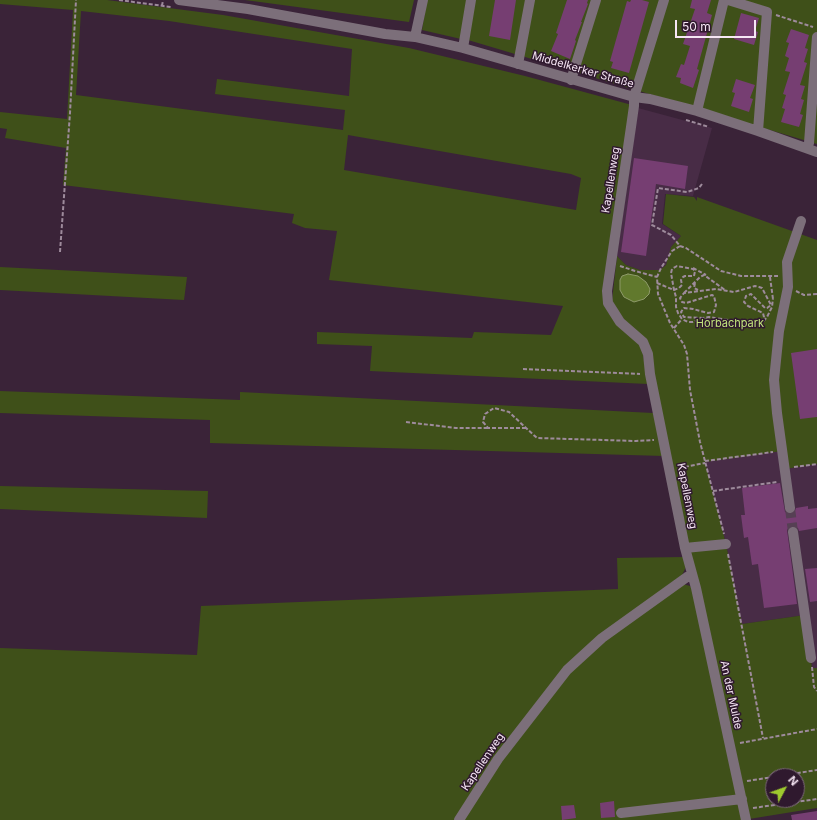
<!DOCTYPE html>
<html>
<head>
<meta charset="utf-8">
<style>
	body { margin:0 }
	#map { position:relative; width:817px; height:820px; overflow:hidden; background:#3a2338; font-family:Inter,sans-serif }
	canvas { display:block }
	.north { position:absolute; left:765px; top:768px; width:40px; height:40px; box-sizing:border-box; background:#2f192e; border:1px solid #7f6b7d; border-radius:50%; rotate:49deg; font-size:11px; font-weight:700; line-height:16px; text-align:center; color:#f6e6f4 }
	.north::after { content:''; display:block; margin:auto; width:14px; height:18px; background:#9eca2e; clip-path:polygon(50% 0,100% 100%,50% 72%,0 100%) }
	.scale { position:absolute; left:675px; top:20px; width:81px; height:18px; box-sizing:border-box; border:2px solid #f6e6f4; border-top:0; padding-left:5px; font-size:12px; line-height:14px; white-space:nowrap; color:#f6e6f4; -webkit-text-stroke:3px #2f192e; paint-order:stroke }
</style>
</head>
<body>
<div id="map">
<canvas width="817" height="820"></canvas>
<div class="north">N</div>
<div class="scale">50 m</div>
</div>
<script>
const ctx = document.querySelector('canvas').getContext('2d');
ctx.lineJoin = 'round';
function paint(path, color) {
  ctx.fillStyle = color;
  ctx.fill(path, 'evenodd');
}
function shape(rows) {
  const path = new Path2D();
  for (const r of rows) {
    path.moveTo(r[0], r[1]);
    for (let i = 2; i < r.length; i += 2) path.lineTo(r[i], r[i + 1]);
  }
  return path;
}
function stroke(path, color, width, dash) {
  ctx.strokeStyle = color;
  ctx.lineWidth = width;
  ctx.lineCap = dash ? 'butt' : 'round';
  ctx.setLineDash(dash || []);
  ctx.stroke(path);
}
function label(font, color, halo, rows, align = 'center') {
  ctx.font = font + ' Inter,sans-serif';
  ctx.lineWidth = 3;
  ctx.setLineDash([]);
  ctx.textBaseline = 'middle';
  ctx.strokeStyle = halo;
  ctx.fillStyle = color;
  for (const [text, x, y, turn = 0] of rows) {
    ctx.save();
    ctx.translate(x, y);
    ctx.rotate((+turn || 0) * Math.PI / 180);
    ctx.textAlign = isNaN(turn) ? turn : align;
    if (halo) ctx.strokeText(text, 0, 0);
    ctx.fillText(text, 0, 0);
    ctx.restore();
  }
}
const built = shape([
	[638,108,712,128,693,196,665,194,662,224,681,236,671,247,666,265,660,270,640,270,626,265,617,256],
	[782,451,785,469,817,464,817,668,812,669,805,615,742,624,726,544,705,461]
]);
const green = shape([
	[0,0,107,0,223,15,409,48,525,76,632,105,604,292,641,343,648,384,370,371,372,346,317,344,317,332,472,338,474,332,551,335,563,306,329,280,337,231,305,228,292,223,294,214,63,185,66,148,5,138,7,129,0,128,0,112,67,119,73,10,0,4],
	[81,11,169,21,352,49,349,96,217,79,215,94,345,110,343,130,76,95],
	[348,135,571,174,581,178,576,210,344,170],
	[245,0,414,0,409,22],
	[427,0,468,0,461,39,422,30],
	[475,0,817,0,817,144,468,40],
	[666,194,694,197,697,201,697,197,817,240,817,464,785,469,782,451,705,462,726,544,742,624,805,615,812,668,817,668,817,808,749,819,685,548,648,354,623,319,612,301,617,256,626,265,640,270,660,270,666,265,671,247,681,236,663,224],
	[773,776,797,776,797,800,773,800],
	[0,267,78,271,187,277,184,300,0,290],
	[0,391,240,400,240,392,653,413,664,456,210,443,210,420,0,413],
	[0,486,208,491,207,518,0,509],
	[684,557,686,567,682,575,594,640,455,820,0,820,0,648,197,655,201,606,618,589,617,558],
	[683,584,690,586,694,590,742,820,463,820,508,751,568,674,604,640]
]);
const water = shape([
	[628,274,638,276,646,282,650,289,649,294,644,299,634,302,624,297,620,290,620,280,622,276,628,274]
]);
const building = shape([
	[495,0,516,0,510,40,489,36],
	[567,0,588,0,587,3,588,4,581,22,582,22,575,40,576,41,570,59,551,51,558,34,556,33],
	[631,0,642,0,649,2,629,73,611,68,613,62,610,61,627,1,630,2],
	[692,0,711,0,707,13,712,15,697,69,699,70,693,88,680,83,681,78,676,77,681,64,684,65,690,46,683,44,695,9,690,8],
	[741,13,759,18,755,31,758,32,754,45,734,39],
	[791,29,809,35,805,48,808,49,804,62,807,63,800,85,805,86,801,99,804,100,800,114,803,115,799,127,781,122,785,109,782,108,786,95,783,94,790,72,785,71,789,58,785,56,789,43,786,42],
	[736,79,755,85,750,98,753,99,749,112,731,106,735,93,732,92],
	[634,158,688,166,685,189,656,184,646,256,621,252],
	[817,349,817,417,800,419,791,353],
	[780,483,785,512,791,514,794,513,796,508,808,506,808,509,817,508,817,528,799,531,798,528,792,526,789,527,787,530,797,604,764,608,758,564,752,565,748,537,744,538,741,515,745,515,742,488],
	[817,568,817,601,810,602,805,569],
	[614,801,615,817,601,818,600,803],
	[574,805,576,818,562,820,561,806],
	[817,811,817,820,792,820,791,815]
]);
const minorTunnel = shape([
	[790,508,793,532]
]);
const path = shape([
	[119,0,171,7],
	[162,6,163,0],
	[776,15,813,27],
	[686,120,709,127],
	[702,184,699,188,687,192,658,188,652,225,671,235,680,246,686,248,721,271,741,276,778,276],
	[680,246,672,251,661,268,657,277,658,294,670,323,684,345,687,354,690,390,700,442,724,534],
	[60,252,70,113,76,0],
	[620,266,635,271,657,277],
	[693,268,706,275],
	[770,277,773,299],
	[657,283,674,290,679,288,682,285,681,280,683,277,685,276,694,276,695,271,693,269,677,266,672,269,671,273,674,290,676,297,676,307,678,313,682,319,688,322,693,322,703,318,709,317,728,320,759,321,763,320,764,317,763,313,748,306,744,302,746,296,751,294,765,308,767,308,771,305,762,288,759,287,755,286,734,292,716,289,684,293,680,298,682,302,686,303,712,295,714,296,716,305,714,312,708,313,693,309,684,308,681,312,684,317,703,318,713,322,728,325,762,323,767,317,772,307,773,298],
	[695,283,694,288,698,290],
	[796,291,804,295,817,294],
	[684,293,700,277,704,275,725,290],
	[674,328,682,319],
	[523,369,640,374],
	[406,422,456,428,488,428],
	[526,428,488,428,483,422,485,414,494,408,509,412,526,428,537,438,636,441,654,440],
	[705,461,773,452],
	[794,467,817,464],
	[679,468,705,463],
	[713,491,777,482],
	[728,554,763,738],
	[812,667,814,687,817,691],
	[740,743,817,729],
	[779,776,817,770],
	[747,781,773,777],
	[753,808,817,799]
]);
const minor = shape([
	[179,0,248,9,385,34,415,37,463,48,634,97,650,99,697,111,758,131,817,152],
	[664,0,634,97,634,106,631,127,607,291,608,303,620,322,643,342,648,354,650,374,685,548,696,588,746,820],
	[728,0,767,12,758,131],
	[415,37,423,0],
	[463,48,471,0],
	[518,64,530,0],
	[571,80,596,0],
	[697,111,724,0],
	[807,148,809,143,817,37],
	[790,508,777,413,774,380,779,331,788,287,787,262,801,221],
	[793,532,811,658],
	[685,548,726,544],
	[621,813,742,799],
	[459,820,498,759,567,670,602,638,687,577,692,576]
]);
const streetNames = [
	["Middelkerker Straße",583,70,16],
	["Kapellenweg",611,180,-81],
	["Kapellenweg",687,496,79],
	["An der Mulde",731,695,78],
	["Kapellenweg",483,762,-56]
];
const parkNames = [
	["Horbachpark",730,324]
];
paint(built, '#482c46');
paint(green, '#3f5019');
paint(water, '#61792d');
stroke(water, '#8e9a69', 1);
paint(building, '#763e72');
stroke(minorTunnel, '#564054', 10, [10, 5]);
stroke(path, '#9e8b9c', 2, [4, 2]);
stroke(minor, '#7c6f7a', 10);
label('11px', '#f6e6f4', '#2f192e', streetNames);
label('11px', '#c1e47c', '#2f192e', parkNames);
</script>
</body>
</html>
